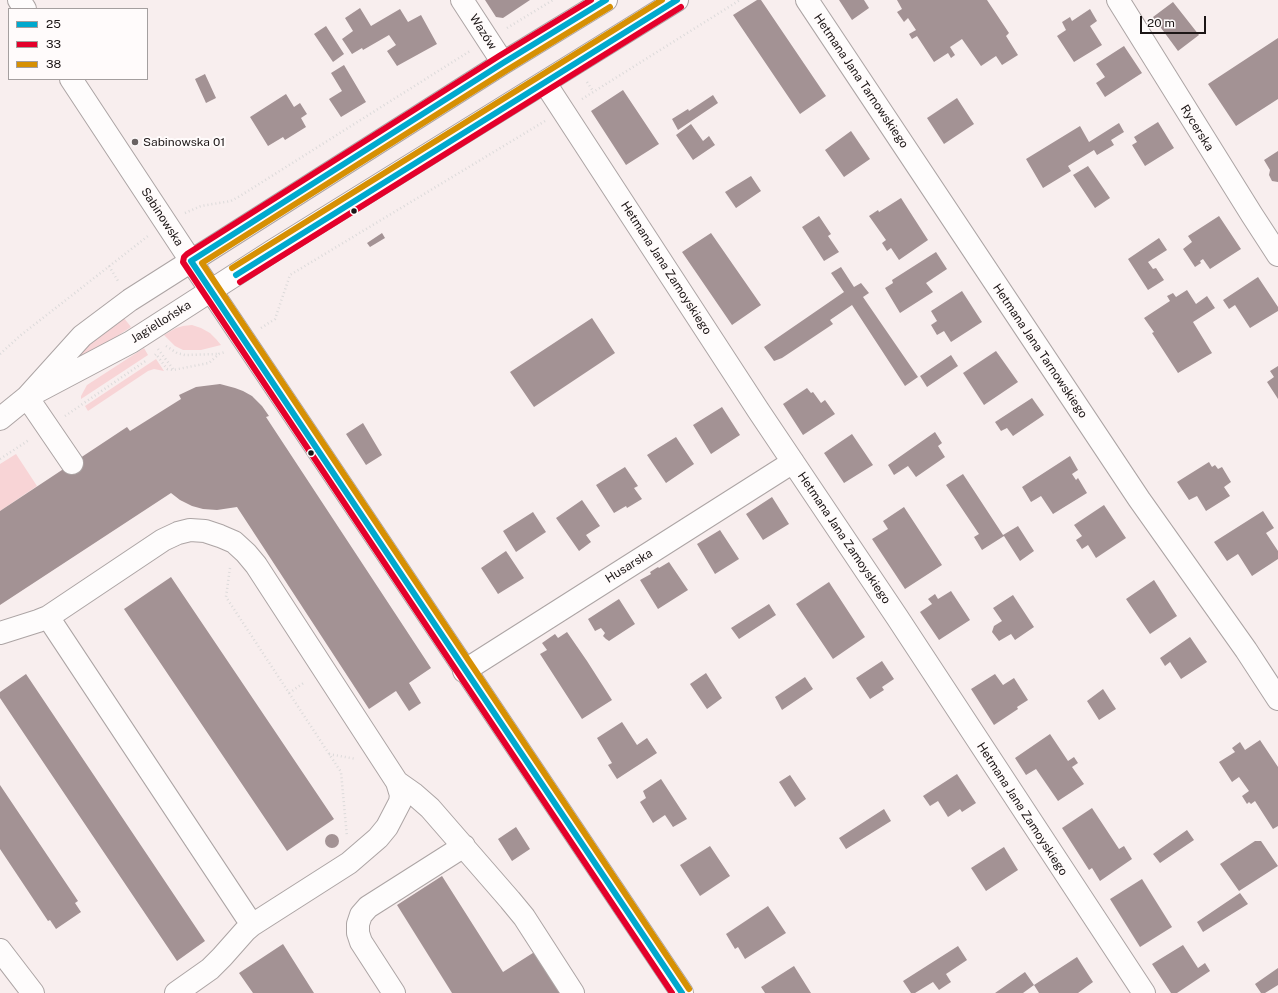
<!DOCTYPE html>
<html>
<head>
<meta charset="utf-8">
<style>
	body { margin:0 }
	#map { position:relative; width:1278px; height:993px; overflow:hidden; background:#f8eeee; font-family:"Public Sans",sans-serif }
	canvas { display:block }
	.legend { position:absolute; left:8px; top:8px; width:140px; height:72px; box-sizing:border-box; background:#fffbfb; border:1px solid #a49f9f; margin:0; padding:5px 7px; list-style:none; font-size:12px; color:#1c1616 }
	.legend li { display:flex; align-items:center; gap:8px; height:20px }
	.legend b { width:20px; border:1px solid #a49f9f }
	.scale { position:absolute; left:1140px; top:16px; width:66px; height:18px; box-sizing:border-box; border:2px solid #1c1616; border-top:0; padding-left:5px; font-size:12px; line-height:14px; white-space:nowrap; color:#1c1616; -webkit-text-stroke:3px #fffbfb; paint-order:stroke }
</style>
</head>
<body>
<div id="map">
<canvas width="1278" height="993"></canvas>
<ul class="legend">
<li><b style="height:5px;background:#00a9ce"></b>25</li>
<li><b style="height:5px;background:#e4002b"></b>33</li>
<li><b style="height:5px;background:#d69003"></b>38</li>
</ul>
<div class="scale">20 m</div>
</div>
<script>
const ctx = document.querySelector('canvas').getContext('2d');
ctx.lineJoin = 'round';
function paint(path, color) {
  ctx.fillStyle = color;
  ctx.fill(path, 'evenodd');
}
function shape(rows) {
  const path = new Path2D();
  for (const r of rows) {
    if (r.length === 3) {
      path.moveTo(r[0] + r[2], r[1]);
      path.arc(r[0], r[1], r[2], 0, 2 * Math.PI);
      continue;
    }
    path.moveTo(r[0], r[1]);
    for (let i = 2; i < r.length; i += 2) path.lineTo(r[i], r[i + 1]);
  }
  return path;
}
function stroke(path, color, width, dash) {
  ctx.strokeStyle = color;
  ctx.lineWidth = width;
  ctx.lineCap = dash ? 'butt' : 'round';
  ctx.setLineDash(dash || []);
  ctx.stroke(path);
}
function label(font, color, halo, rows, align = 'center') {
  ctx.font = font + ' "Public Sans",sans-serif';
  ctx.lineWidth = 4;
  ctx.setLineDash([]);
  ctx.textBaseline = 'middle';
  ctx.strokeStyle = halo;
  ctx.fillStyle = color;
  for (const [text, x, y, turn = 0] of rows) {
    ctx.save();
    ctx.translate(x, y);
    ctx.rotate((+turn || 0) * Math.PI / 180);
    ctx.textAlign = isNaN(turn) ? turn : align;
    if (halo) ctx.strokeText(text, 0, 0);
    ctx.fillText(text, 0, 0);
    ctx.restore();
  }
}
const green = shape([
	[124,318,131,327,73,365,73,357],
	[192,325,201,328,210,333,216,339,221,345,201,350,183,350,175,346,164,335,176,328,183,326],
	[144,348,148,355,81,399,81,396,87,385],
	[156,359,164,371,154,369,148,371,88,411,85,406],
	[16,454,37,486,0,511,0,464]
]);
const building = shape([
	[485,0,530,0,503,18,496,17],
	[757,0,761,0,826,96,800,114,733,15],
	[839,0,864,0,869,8,852,20],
	[897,0,987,0,1009,33,1006,36,1018,55,1002,65,996,56,981,66,962,39,950,47,955,55,951,58,948,53,934,62,917,36,912,39,909,34,916,30,908,18,904,22,897,12,902,9],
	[1173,2,1199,35,1178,51,1153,17],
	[360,8,371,26,400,9,408,22,421,15,437,44,397,66,387,51,396,45,389,35,363,50,362,48,352,54,342,39,353,31,345,18],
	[1090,9,1097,21,1090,26,1102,45,1074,62,1057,36,1066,30,1062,22,1070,17,1072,21],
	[326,26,344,54,333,62,314,34],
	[1278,38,1278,99,1236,126,1208,84],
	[1124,46,1142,73,1105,97,1096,83,1105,77,1096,64],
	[344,65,366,102,341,117,329,99,342,91,331,73],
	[205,74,216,98,206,103,195,79],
	[623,90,659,144,626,165,591,111],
	[286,94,294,107,300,103,307,114,301,118,306,127,285,140,283,137,268,146,250,117],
	[713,95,718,103,678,130,672,119,688,109,689,111],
	[957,98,974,124,944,144,927,118],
	[1158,122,1174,148,1145,166,1132,145,1137,142,1134,137],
	[1119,123,1124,132,1111,140,1114,145,1097,155,1094,150,1068,166,1071,171,1043,188,1026,159,1080,126,1089,142],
	[691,124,703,141,709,136,715,145,693,160,676,135],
	[851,131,870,159,844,177,825,150],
	[1278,151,1278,182,1272,181,1269,175,1270,170,1264,160],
	[1088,166,1110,198,1095,208,1073,175],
	[751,176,761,191,736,208,725,192],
	[901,198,928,240,899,260,891,248,887,251,882,243,886,240,869,216,878,210,879,212],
	[819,216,831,234,828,236,839,252,824,261,802,227],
	[1219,216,1241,249,1210,269,1203,259,1200,261,1201,263,1195,267,1183,249,1192,242,1188,236],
	[382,233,385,238,370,247,367,243],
	[711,233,761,305,732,325,682,252],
	[1159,238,1167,250,1148,262,1153,269,1156,268,1164,280,1148,290,1128,259],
	[936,252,947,269,926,283,933,292,900,313,885,288,893,283,892,280],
	[841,267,854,287,861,283,869,293,863,297,918,377,905,386,852,305,830,320,833,324,782,358,774,361,764,347,844,292,831,273],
	[1258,277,1278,307,1278,311,1250,328,1235,305,1229,309,1223,300],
	[1187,290,1196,304,1207,296,1215,308,1193,322,1212,353,1178,373,1152,333,1154,332,1144,318,1170,301,1167,296,1173,293,1176,297],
	[962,291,982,322,951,342,944,331,937,335,931,325,937,321,931,311],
	[592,318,615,353,534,407,510,372],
	[996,351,1018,382,984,405,963,373],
	[951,355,958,366,927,387,920,376],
	[1278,366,1278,399,1267,382,1274,377,1270,371],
	[220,384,235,388,243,391,252,396,262,406,269,416,266,417,431,668,409,683,421,703,409,711,396,691,369,709,237,507,217,510,203,509,192,506,180,500,171,493,0,605,0,511,127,427,130,431,181,399,179,395,196,387],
	[807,388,811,393,813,392,821,403,825,400,835,414,803,435,783,404],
	[1032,398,1044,415,1013,436,1007,428,1001,431,995,422],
	[722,407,740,435,711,454,693,425],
	[363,423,382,455,366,465,346,434],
	[935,432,942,443,938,446,945,457,916,477,908,466,894,475,888,465],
	[852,434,873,465,844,483,824,453],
	[676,437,694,464,666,483,647,455],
	[1070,456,1078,470,1072,474,1076,480,1078,478,1087,493,1053,514,1041,496,1031,502,1022,487],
	[1209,462,1212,467,1215,465,1218,469,1222,467,1231,482,1224,487,1230,496,1206,511,1197,496,1189,500,1177,482],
	[625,467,638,486,634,488,642,499,627,508,626,506,614,513,596,485],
	[963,474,1003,535,1018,526,1034,551,1020,561,1004,536,982,550,974,537,979,534,946,485],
	[772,497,789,524,763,540,746,514],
	[582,500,600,526,586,535,591,542,579,551,556,518],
	[1104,505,1126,538,1096,558,1088,545,1082,549,1076,540,1082,536,1074,525],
	[904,507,942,565,905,589,872,539,888,529,883,521],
	[1263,511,1274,528,1266,533,1278,551,1278,559,1252,576,1238,554,1227,561,1214,542],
	[533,512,546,532,516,552,503,531],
	[720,530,739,559,715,574,697,544],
	[506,551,524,578,498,594,481,568],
	[669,562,688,590,658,609,640,580,651,574,650,572,658,567,659,568],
	[171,577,334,819,287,851,124,609],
	[1154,580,1177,616,1150,634,1126,599],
	[829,582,865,637,833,659,796,604],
	[951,591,970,620,939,640,920,612,932,604,928,599,935,594,938,599],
	[1013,595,1034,627,1015,640,1011,634,999,641,992,632,994,626,1002,621,993,608],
	[619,599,635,624,609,641,606,639,603,636,605,633,601,628,595,631,588,619],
	[769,604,776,615,739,639,731,628],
	[567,632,587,661,612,700,582,719,540,654,547,650,542,643,555,634,558,638],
	[1190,637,1207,662,1181,679,1170,662,1165,666,1160,658],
	[882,661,894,679,882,687,884,690,870,699,856,678],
	[706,673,722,698,707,709,690,684],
	[26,674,205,941,177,961,0,698,0,692],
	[995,674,1003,685,1014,678,1028,700,1017,707,1018,709,994,725,971,689],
	[805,677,813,689,782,710,775,697],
	[1103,689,1116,709,1099,720,1087,701],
	[622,722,637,745,647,738,657,753,617,779,608,765,612,763,597,738],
	[1050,734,1068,761,1074,757,1078,763,1072,767,1084,784,1058,801,1036,769,1026,775,1015,758],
	[1260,740,1278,767,1278,826,1273,829,1255,801,1251,804,1249,802,1247,804,1242,796,1249,791,1239,777,1232,782,1219,762,1235,752,1232,748,1240,742,1245,750],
	[957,774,976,803,962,812,960,809,948,817,938,801,930,806,923,796],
	[790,775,806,799,795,807,779,782],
	[661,779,687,819,673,827,665,815,653,823,640,802,646,798,643,791],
	[0,785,78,901,75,903,81,912,56,929,50,920,48,921,0,849],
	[1092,808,1119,849,1124,846,1132,859,1100,881,1092,868,1089,870,1062,828],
	[884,809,891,821,846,849,839,838],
	[516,827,530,849,512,861,498,839],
	[1187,830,1194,840,1160,863,1153,854],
	[332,841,7],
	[1255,841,1261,841,1278,866,1239,891,1220,864],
	[710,846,730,876,700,896,680,865],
	[1004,847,1018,870,986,891,971,868],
	[442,876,503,972,536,951,562,993,452,993,397,905],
	[1142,879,1172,927,1140,947,1110,899],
	[1240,893,1248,904,1203,932,1197,922],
	[768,906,786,933,745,959,738,947,735,949,726,934],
	[283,944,314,993,253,993,239,973],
	[1183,945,1198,968,1205,963,1210,971,1177,993,1171,993,1152,964],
	[958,946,967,960,946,974,951,982,939,990,933,982,915,993,911,993,903,981],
	[1077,957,1093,982,1078,993,1039,993,1034,985],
	[794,966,811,993,765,993,761,987],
	[1278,968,1278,985,1265,993,1261,993,1255,984],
	[1025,972,1034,985,1023,993,995,993]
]);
const path = shape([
	[507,28,553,0],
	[587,82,593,91],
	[582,99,740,0],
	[185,213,201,206,231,201,240,196,470,51],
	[109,266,118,281],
	[261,328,275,319,290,275,545,121],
	[166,346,177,353,185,355,219,354],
	[158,349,173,369],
	[0,354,21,335,148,236],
	[155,355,156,354,167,369,173,370,209,363,219,354,225,352],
	[65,416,147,360],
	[0,459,29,440],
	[230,568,226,597,341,772,347,837],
	[289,693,305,682],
	[329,754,356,759]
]);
const minor = shape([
	[19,0,25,9],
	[462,0,503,63],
	[807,0,1139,499,1246,650,1278,699],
	[1118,0,1252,215,1278,255],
	[71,79,191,261,682,993],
	[545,83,758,410,897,617,1144,993],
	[27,397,131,342,274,250,677,0],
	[27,397,72,463],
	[0,419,27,397,82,336,130,300,503,63,606,0],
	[48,617,252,925],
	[0,633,38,621,48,617,163,540,178,533,190,530,205,531,220,536,234,542,246,553,256,565,397,782,401,795,400,802,387,827,378,838,349,863,252,925,245,931,222,957,210,969,176,993],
	[464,671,793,462],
	[397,782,414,794,430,808,510,900,524,917,573,993],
	[0,950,33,993],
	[394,993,361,942,358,933,358,924,361,915,368,907,464,846]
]);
const bus1 = shape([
	[606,0,503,63,191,261,682,993],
	[236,275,677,0]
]);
const bus2 = shape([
	[591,0,499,56,187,254,184,257,183,262,672,993],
	[240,282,681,7]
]);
const bus3 = shape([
	[610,7,507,70,202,263,689,989],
	[232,268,662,0]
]);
const markers = [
	[135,142,4,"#696262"],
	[354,211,3.5,"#1c1616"],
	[311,453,3.5,"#1c1616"]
];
const streetNames = [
	["Wazów",483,32,57],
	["Hetmana Jana Tarnowskiego",861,81,56],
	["Rycerska",1197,128,58],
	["Sabinowska",162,217,57],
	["Hetmana Jana Zamoyskiego",666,268,57],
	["Jagiellońska",161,322,-32],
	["Hetmana Jana Tarnowskiego",1040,351,56],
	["Hetmana Jana Zamoyskiego",844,538,56],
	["Husarska",629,566,-32],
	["Hetmana Jana Zamoyskiego",1022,809,57]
];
const poiNames = [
	["Sabinowska 01",143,142]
];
paint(green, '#f8d4d6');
paint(building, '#a39294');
stroke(minor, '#aca4a4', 24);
stroke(path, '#dcdada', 2.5, [1, 3]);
stroke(minor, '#fefcfc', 22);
stroke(bus1, '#00a9ce', 6);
stroke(bus2, '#e4002b', 6);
stroke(bus3, '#d69003', 6);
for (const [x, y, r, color] of markers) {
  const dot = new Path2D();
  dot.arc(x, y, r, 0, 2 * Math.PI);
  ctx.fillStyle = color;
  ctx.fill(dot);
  stroke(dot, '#fffbfb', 1.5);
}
label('12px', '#1c1616', '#fffbfb', streetNames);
label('12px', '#1c1616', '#fffbfb', poiNames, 'left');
</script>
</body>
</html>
